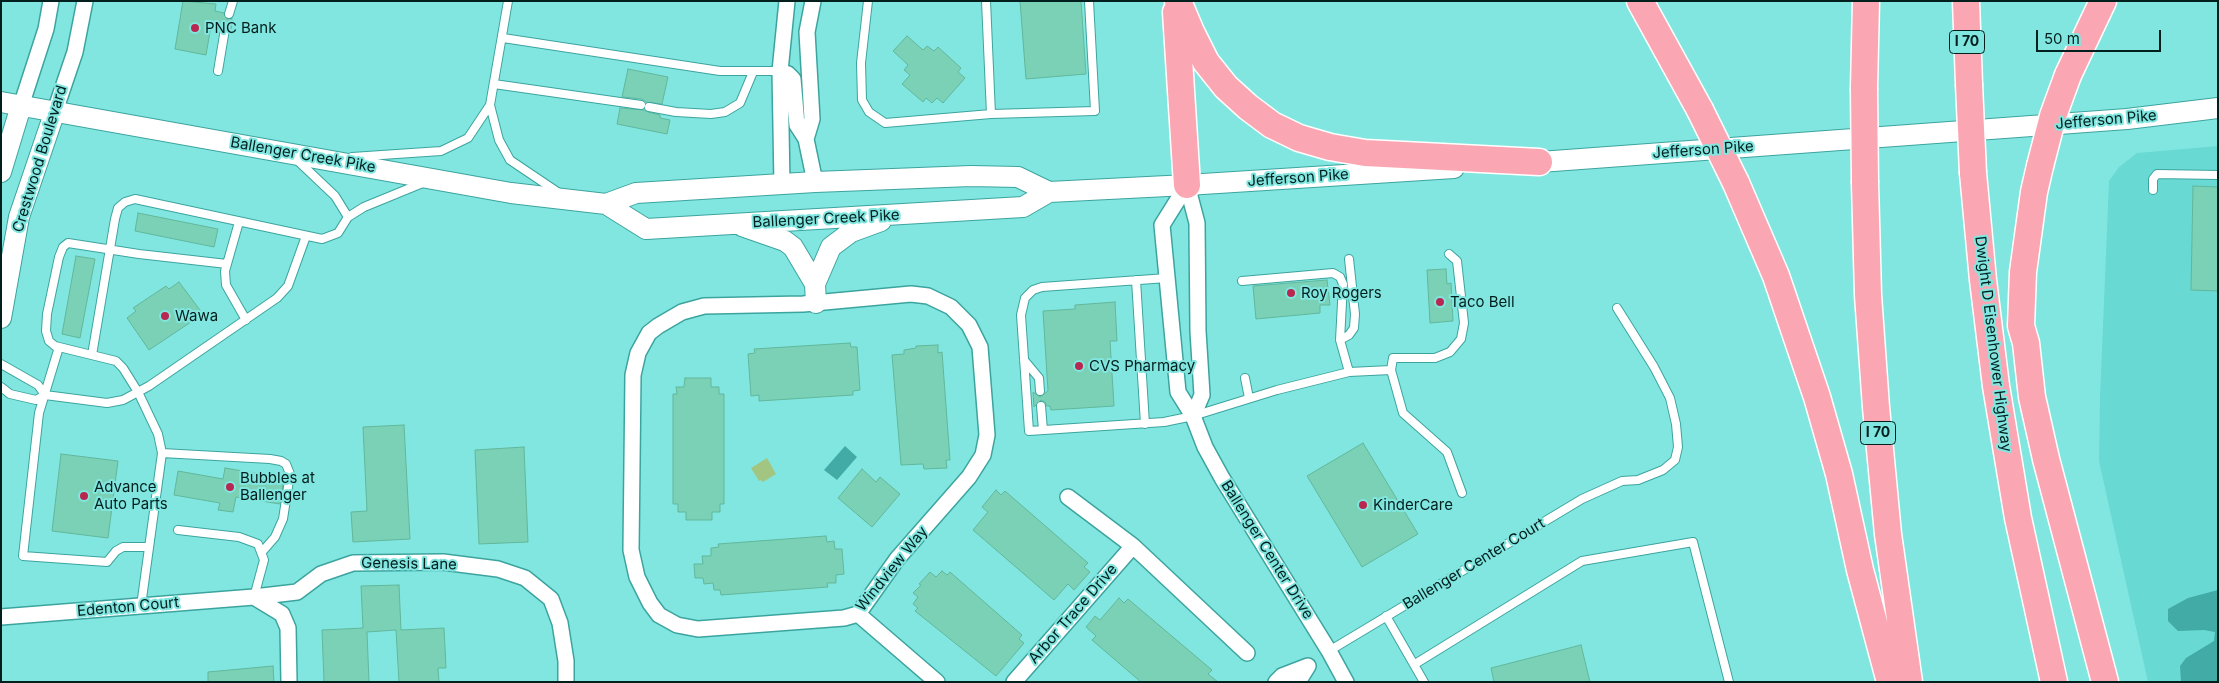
<!DOCTYPE html>
<html>
<head>
<meta charset="utf-8">
<style>
	body { margin:0 }
	#map { position:relative; width:2219px; height:683px; overflow:hidden; background:#82e6e0; font-family:Inter,sans-serif }
	canvas { display:block }
	.frame { position:absolute; inset:0; border:2px solid #001f1d; pointer-events:none }
	.scale { position:absolute; left:2036px; top:30px; width:125px; height:22px; box-sizing:border-box; border:2px solid #001f1d; border-top:0; padding-left:6px; font-size:15px; line-height:18px; white-space:nowrap; color:#001f1d; -webkit-text-stroke:4px #82e6e0; paint-order:stroke }
</style>
</head>
<body>
<div id="map">
<canvas width="2219" height="683"></canvas>
<div class="frame"></div>
<div class="scale">50 m</div>
</div>
<script>
const ctx = document.querySelector('canvas').getContext('2d');
ctx.lineJoin = 'round';
function paint(path, color) {
  ctx.fillStyle = color;
  ctx.fill(path, 'evenodd');
}
function shape(rows) {
  const path = new Path2D();
  for (const r of rows) {
    path.moveTo(r[0], r[1]);
    for (let i = 2; i < r.length; i += 2) path.lineTo(r[i], r[i + 1]);
  }
  return path;
}
function stroke(path, color, width, dash) {
  ctx.strokeStyle = color;
  ctx.lineWidth = width;
  ctx.lineCap = dash ? 'butt' : 'round';
  ctx.setLineDash(dash || []);
  ctx.stroke(path);
}
function label(font, color, halo, rows, align = 'center') {
  ctx.font = font + ' Inter,sans-serif';
  ctx.lineWidth = 4;
  ctx.setLineDash([]);
  ctx.textBaseline = 'middle';
  ctx.strokeStyle = halo;
  ctx.fillStyle = color;
  for (const [text, x, y, turn = 0] of rows) {
    ctx.save();
    ctx.translate(x, y);
    ctx.rotate((+turn || 0) * Math.PI / 180);
    ctx.textAlign = isNaN(turn) ? turn : align;
    if (halo) ctx.strokeText(text, 0, 0);
    ctx.fillText(text, 0, 0);
    ctx.restore();
  }
}
const built = shape([
	[2218,146,2218,682,2148,682,2099,461,2100,397,2109,181,2119,167,2137,153]
]);
const green = shape([
	[767,458,776,474,763,482,761,480,759,481,751,468]
]);
const water = shape([
	[845,446,857,457,837,480,824,470],
	[2218,590,2218,682,2181,682,2180,666,2186,658,2214,641,2215,632,2204,630,2178,631,2168,621,2168,609,2188,598]
]);
const building = shape([
	[183,1,216,4,215,11,224,13,227,19,232,18,231,29,225,23,220,28,211,26,206,55,175,49,183,1],
	[1020,1,1081,1,1086,74,1026,79,1020,1],
	[907,36,923,50,927,46,934,51,938,47,961,68,958,72,965,78,943,103,937,98,932,103,926,98,923,102,902,84,910,75,904,70,908,65,893,51,907,36],
	[628,69,668,77,662,104,646,102,642,99,622,97,628,69],
	[620,108,644,110,648,112,660,115,660,118,670,120,667,134,617,124,620,108],
	[2193,186,2218,187,2218,291,2191,290,2193,186],
	[138,213,218,229,214,247,135,231,138,213],
	[76,256,95,259,80,338,62,334,76,256],
	[1446,269,1447,284,1451,283,1453,321,1430,323,1427,270,1446,269],
	[1327,280,1330,305,1320,305,1320,313,1256,319,1253,286,1327,280],
	[179,282,203,314,149,350,127,318,136,311,133,308,166,286,169,289,179,282],
	[1115,302,1117,341,1110,341,1114,406,1051,410,1050,406,1047,406,1045,402,1041,400,1034,407,1033,392,1040,397,1048,391,1043,311,1075,309,1075,305,1115,302],
	[850,343,851,347,857,347,860,390,853,391,853,395,759,401,759,395,751,396,748,354,755,353,754,349,850,343],
	[938,345,938,353,942,352,950,460,946,460,947,468,924,469,923,464,901,465,892,355,904,354,904,350,916,348,916,346,938,345],
	[685,378,711,378,711,387,719,387,719,394,724,394,724,504,720,504,720,512,712,512,712,520,686,520,686,512,678,512,678,504,673,504,673,394,677,394,676,387,684,387,685,378],
	[404,425,410,539,353,542,351,512,367,511,363,427,404,425],
	[1363,443,1418,534,1362,567,1307,476,1363,443],
	[524,447,528,542,479,544,475,450,524,447],
	[61,454,118,461,108,538,52,531,61,454],
	[225,468,284,478,280,504,236,497,233,512,218,510,220,503,174,495,178,471,223,479,225,468],
	[862,469,876,482,880,477,900,494,872,527,838,498,862,469],
	[996,490,1001,495,1005,491,1088,563,1084,567,1090,572,1074,590,1068,584,1054,600,973,530,988,512,982,507,996,490],
	[826,536,827,542,834,541,835,549,842,549,844,574,836,575,836,583,827,583,828,587,721,595,720,590,714,590,713,583,704,584,703,578,695,578,694,564,703,564,702,556,711,556,711,548,719,547,718,544,826,536],
	[942,571,947,575,950,572,1022,635,1019,639,1024,643,996,676,915,611,918,608,913,604,918,597,913,593,921,585,919,584,930,572,936,577,942,571],
	[399,585,401,630,444,628,446,668,438,668,439,682,399,682,396,630,367,632,369,682,324,682,322,630,363,628,361,586,399,585],
	[1119,598,1124,603,1128,599,1212,670,1208,674,1218,682,1141,682,1092,640,1096,636,1086,627,1095,616,1100,620,1119,598],
	[1581,645,1590,682,1494,682,1491,668,1581,645],
	[273,666,274,682,208,682,208,672,273,666]
]);
const lane = shape([
	[868,1,861,63,862,100,869,112,885,123,991,114],
	[986,1,991,114,1095,111,1089,1],
	[229,14,233,1],
	[503,38,720,71,780,71],
	[218,71,225,29],
	[494,84,641,105],
	[490,105,499,140,510,160,559,193],
	[649,107,676,112,711,114,725,112,740,103,753,72],
	[352,157,441,151,468,138,490,105,508,1],
	[296,159,335,196,348,217,364,207,425,182],
	[2153,190,2153,179,2157,174,2218,175],
	[239,222,225,271,226,285,246,320],
	[1449,254,1457,261,1464,323,1461,339,1450,352,1435,358,1393,358,1391,370,1403,413,1447,452,1462,493],
	[1167,278,1042,287,1033,290,1025,298,1021,315,1029,431,1164,422,1193,416,1277,390,1349,372,1391,370],
	[1136,280,1145,424],
	[1242,281,1333,273,1340,277,1343,284,1340,340,1349,372],
	[1340,340,1349,335,1354,328,1355,314,1349,259],
	[59,347,39,413,23,556,107,562,116,551,123,547,149,547],
	[92,355,115,219,118,208,125,202,135,199,322,239,338,233,348,217],
	[1024,360,1039,378,1040,391],
	[1,364,38,385,45,395,36,400,10,394,1,387],
	[1245,378,1249,398],
	[45,395,107,403,123,400,149,386,277,298,288,286,306,236],
	[1041,406,1043,430],
	[162,453,270,459,281,461,286,464,290,474,283,519,275,537,262,552],
	[178,530,239,537,258,544,264,560,254,597],
	[141,606,162,453,158,434,138,392,123,368,116,361,55,346,49,341,46,331,47,314,59,257,63,247,68,243,139,254,227,264],
	[1386,616,1424,682],
	[1329,651,1582,499,1622,481,1638,480,1663,470,1675,460,1678,447,1676,424,1670,398,1654,367,1617,308],
	[1415,664,1582,561,1693,542,1729,682]
]);
const street = shape([
	[780,71,788,74,793,79,797,125,806,139,815,182],
	[21,106,46,29,51,1],
	[55,111,75,52,85,1],
	[806,139,812,119,807,32,813,1],
	[782,185,780,71,787,1],
	[1187,185,1162,225,1178,392,1193,416,1205,447,1222,478,1329,651,1346,682],
	[1187,185,1197,223,1198,331,1202,395,1193,416],
	[911,294,928,296,951,307,969,325,980,347,987,435,983,455,969,477,897,559,858,614,844,618,698,629,677,625,659,615,650,603,637,577,631,550,633,375,638,353,649,333,658,326,682,312,704,306,803,304,911,294],
	[1068,497,1133,546,1247,653],
	[858,614,937,682],
	[1,617,254,597],
	[289,682,288,628,282,614,254,597,297,592,321,574,353,563,443,562,498,569,525,578,551,599,560,623,566,661,566,682],
	[1014,682,1133,546],
	[1276,682,1282,676,1308,666,1298,682]
]);
const secondary = shape([
	[1,102,511,193,606,204,636,193,815,182,971,176,1018,177,1049,192,1187,185,1454,168],
	[1526,163,2127,119,2218,108],
	[1,172,21,106],
	[606,204,646,229,1023,207,1049,192],
	[742,226,785,241,793,247,815,284,816,303],
	[815,284,831,247,851,232,881,221],
	[1,318,19,217,55,111]
]);
const highway = shape([
	[1178,1,1191,32,1206,62,1226,87,1248,107,1272,125,1299,138,1330,147,1365,153,1539,162],
	[1640,1,1700,110],
	[1966,1,1969,84],
	[1176,12,1187,185],
	[2068,75,2103,1],
	[1864,88,1866,1],
	[2040,166,2034,192,2023,272,2021,326,2026,343,2032,397,2046,459,2105,682],
	[1973,173,1983,280,1996,386,2018,518,2054,682],
	[1736,183,1776,276,1817,397,1839,474,1860,570,1890,682],
	[1865,183,1868,295,1876,407,1888,534,1909,682]
]);
const highwayBridge = shape([
	[1969,84,1973,173],
	[1864,88,1865,183],
	[1700,110,1736,183],
	[2040,166,2053,116,2068,75]
]);
const markers = [
	[195,28,5,"#b8274f"],
	[1291,293,5,"#b8274f"],
	[1440,302,5,"#b8274f"],
	[165,316,5,"#b8274f"],
	[1079,366,5,"#b8274f"],
	[230,487,5,"#b8274f"],
	[84,496,5,"#b8274f"],
	[1363,505,5,"#b8274f"]
];
const shields = [
	[1967,42,35],
	[1878,433,35]
];
const shieldNames = [
	["I 70",1967,42],
	["I 70",1878,433]
];
const poiNames = [
	["PNC Bank",205,28],
	["Roy Rogers",1301,293],
	["Taco Bell",1450,302],
	["Wawa",175,316],
	["CVS Pharmacy",1089,366],
	["Bubbles at",240,478],
	["Ballenger",240,495],
	["Advance",94,487],
	["Auto Parts",94,504],
	["KinderCare",1373,505]
];
const streetNames = [
	["Jefferson Pike",2106,120,-5],
	["Jefferson Pike",1703,150,-4],
	["Ballenger Creek Pike",303,155,10],
	["Crestwood Boulevard",40,159,-73],
	["Jefferson Pike",1298,178,-4],
	["Ballenger Creek Pike",826,219,-3],
	["Dwight D Eisenhower Highway",1993,344,83],
	["Ballenger Center Drive",1267,550,58],
	["Genesis Lane",409,564,1],
	["Ballenger Center Court",1474,564,-31],
	["Windview Way",892,569,-51],
	["Edenton Court",128,607,-5],
	["Arbor Trace Drive",1073,614,-49]
];
paint(built, '#69d9d3');
paint(green, '#a2c581');
paint(water, '#42aba6');
paint(building, '#7bd1b5');
stroke(building, '#60b79b', 1);
stroke(lane, '#3ca49f', 10);
stroke(street, '#3ca49f', 18);
stroke(secondary, '#3ca49f', 22);
stroke(highway, '#fff', 29);
stroke(lane, '#fff', 8);
stroke(street, '#fff', 15);
stroke(secondary, '#fff', 20);
stroke(highway, '#fba7b3', 26);
stroke(highwayBridge, '#fff', 29, []);
stroke(highwayBridge, '#fba7b3', 26);
for (const [x, y, r, color] of markers) {
  const dot = new Path2D();
  dot.arc(x, y, r, 0, 2 * Math.PI);
  ctx.fillStyle = color;
  ctx.fill(dot);
  stroke(dot, '#82e6e0', 2);
}
for (const [x, y, w] of shields) {
  const box = new Path2D();
  box.roundRect(x - w / 2, y - 11.5, w, 23, 4);
  ctx.fillStyle = '#82e6e0';
  ctx.fill(box);
  stroke(box, '#001f1d', 1);
}
label('bold 14px', '#001f1d', null, shieldNames);
label('15px', '#001f1d', '#82e6e0', poiNames, 'left');
label('15px', '#001f1d', '#82e6e0', streetNames);
</script>
</body>
</html>
